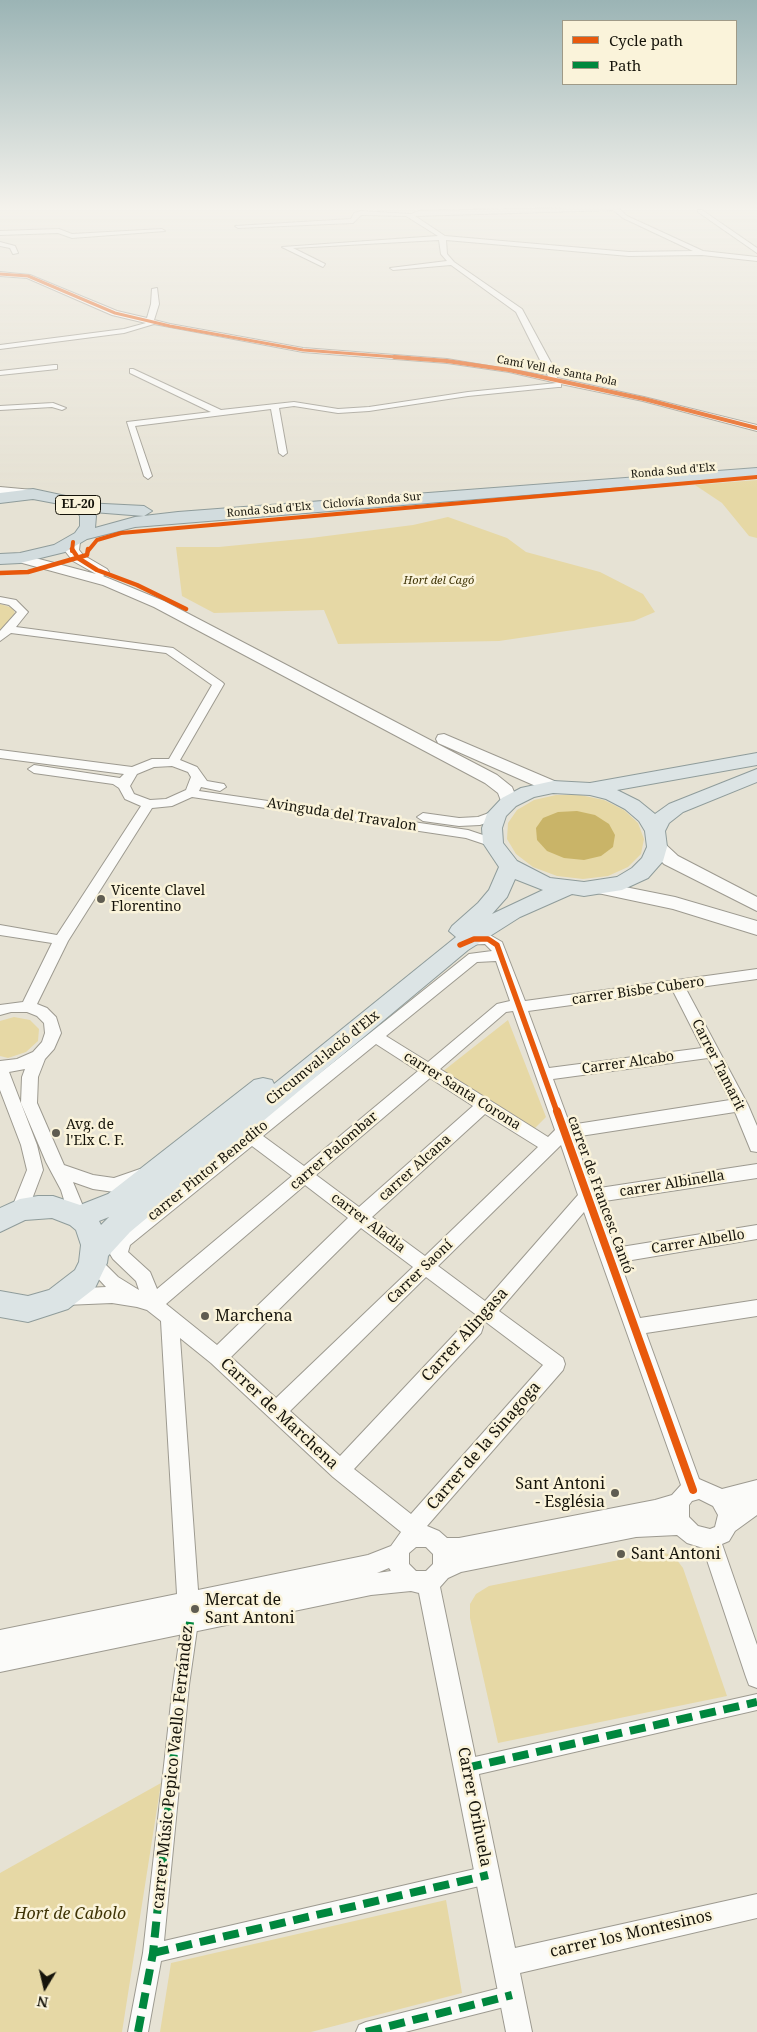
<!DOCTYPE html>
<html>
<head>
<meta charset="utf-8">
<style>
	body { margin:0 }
	#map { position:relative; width:757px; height:2032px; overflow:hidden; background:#e6e2d4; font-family:"Noto Serif",serif }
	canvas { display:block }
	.legend { position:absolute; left:562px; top:20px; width:175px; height:65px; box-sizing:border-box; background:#faf3da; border:1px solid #9f9a87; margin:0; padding:6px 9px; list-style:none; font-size:15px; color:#16140b }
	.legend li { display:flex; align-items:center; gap:10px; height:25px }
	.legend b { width:25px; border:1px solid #9f9a87 }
	.north { position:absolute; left:20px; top:1962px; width:50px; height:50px; -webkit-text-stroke:4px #faf3da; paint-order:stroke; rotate:189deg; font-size:14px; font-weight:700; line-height:20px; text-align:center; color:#16140b }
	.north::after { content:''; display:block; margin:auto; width:18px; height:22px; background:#16140b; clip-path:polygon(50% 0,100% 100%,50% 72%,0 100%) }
</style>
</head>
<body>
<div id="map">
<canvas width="757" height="2032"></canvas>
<ul class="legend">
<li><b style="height:6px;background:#e8590c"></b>Cycle path</li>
<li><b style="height:6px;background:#00873e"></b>Path</li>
</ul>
<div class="north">N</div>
</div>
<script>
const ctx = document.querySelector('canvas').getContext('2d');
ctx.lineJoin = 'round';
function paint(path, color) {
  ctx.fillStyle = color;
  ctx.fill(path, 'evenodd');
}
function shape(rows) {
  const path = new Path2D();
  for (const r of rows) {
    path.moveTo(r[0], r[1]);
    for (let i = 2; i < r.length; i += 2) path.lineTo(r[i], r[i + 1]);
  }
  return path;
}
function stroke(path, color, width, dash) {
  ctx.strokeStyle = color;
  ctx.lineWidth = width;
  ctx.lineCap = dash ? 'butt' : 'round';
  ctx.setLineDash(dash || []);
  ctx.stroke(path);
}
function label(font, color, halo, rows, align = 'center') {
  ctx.font = font + ' "Noto Serif",serif';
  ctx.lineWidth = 5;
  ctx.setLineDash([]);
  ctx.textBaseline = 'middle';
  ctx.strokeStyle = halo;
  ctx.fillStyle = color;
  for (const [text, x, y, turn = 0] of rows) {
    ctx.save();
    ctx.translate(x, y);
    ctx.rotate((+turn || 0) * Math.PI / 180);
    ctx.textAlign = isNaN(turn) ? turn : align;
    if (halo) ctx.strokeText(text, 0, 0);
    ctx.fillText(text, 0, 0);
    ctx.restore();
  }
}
const green = shape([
	[757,480,757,538,749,536,722,503,695,485],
	[448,517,507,538,526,552,600,572,643,594,655,612,634,621,499,641,338,644,324,610,214,613,182,596,176,547,219,547,311,538,413,525],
	[0,604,13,608,15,614,0,633],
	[556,795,580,795,604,800,624,810,638,823,644,839,641,854,628,867,608,876,583,879,557,876,533,867,516,854,507,839,508,823,517,810,534,800],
	[14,1017,30,1020,39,1029,38,1041,26,1052,8,1058,0,1056,0,1021],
	[508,1020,546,1117,533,1130,442,1072],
	[659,1552,673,1555,683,1568,727,1696,498,1743,470,1618,470,1604,476,1594,489,1586],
	[161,1783,122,2032,0,2032,0,1873],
	[446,1900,462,1993,311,2032,160,2032,171,1963]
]);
const water = shape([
	[577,811,595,815,609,824,615,835,613,847,601,856,584,860,564,858,547,851,537,840,536,828,543,818,558,812]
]);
const pedestrian = shape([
	[190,1614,196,1616,198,1622,189,1685,164,1941,488,1866,495,1868,497,1875,495,1882,488,1884,161,1961,148,2032,128,2032,143,1953,173,1685,182,1622,184,1616,190,1614],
	[757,1694,757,1710,466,1777,460,1774,457,1768,460,1762,466,1759,757,1694],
	[512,1985,519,1988,522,1995,519,2002,512,2005,405,2032,356,2032,359,2025,366,2022,512,1985]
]);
const minor = shape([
	[617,207,627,216,703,251,757,257,757,261,702,255,629,256,446,240,447,254,454,262,522,309,555,370,557,378,644,397,757,425,757,431,643,401,561,384,561,387,558,387,468,396,369,411,338,413,294,406,279,408,287,453,283,456,279,453,271,409,135,426,152,476,148,479,144,476,127,422,211,412,130,373,130,369,133,369,221,410,294,402,338,409,369,407,468,392,557,383,509,372,447,363,303,352,154,324,124,333,0,349,0,345,124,329,146,323,112,315,27,278,0,276,0,272,30,275,117,311,147,318,151,304,152,289,157,288,159,304,154,320,170,324,303,348,447,359,548,376,516,312,451,265,393,270,390,268,447,261,441,254,439,240,293,248,325,264,323,267,282,247,438,236,406,216,361,215,353,223,238,228,235,226,351,219,354,213,361,211,411,214,419,211,617,207],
	[613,210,623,218,693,251,629,252,445,236,415,216,613,210],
	[698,210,702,210,757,248,757,253,698,212,698,210],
	[59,229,72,234,162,229,165,231,72,238,58,233,0,235,0,231,59,229],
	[0,242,15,246,18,253,13,254,10,248,0,246,0,242],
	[54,365,57,365,57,369,0,375,0,371,54,365],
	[53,403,66,408,62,410,52,407,0,410,0,406,53,403],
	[0,597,16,600,28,612,16,627,173,648,222,682,224,684,180,760,197,767,207,781,224,784,226,787,220,791,201,787,199,791,468,830,498,840,500,843,493,847,466,838,192,797,172,806,152,808,68,941,37,1004,47,1008,56,1017,61,1033,54,1049,45,1059,38,1077,37,1103,64,1165,93,1175,114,1178,140,1169,146,1171,148,1176,146,1181,114,1192,93,1189,73,1182,87,1216,84,1221,78,1223,72,1221,69,1216,61,1190,46,1162,21,1103,22,1077,25,1069,9,1072,37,1145,43,1170,26,1215,20,1217,14,1215,11,1210,27,1170,21,1145,0,1090,0,1061,17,1059,33,1052,42,1042,45,1033,44,1023,37,1016,27,1012,11,1012,0,1015,0,1005,23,1002,52,943,0,935,0,925,57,935,141,806,125,799,119,788,113,784,34,773,28,769,34,765,120,778,124,774,0,758,0,750,132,767,152,759,169,759,212,685,166,653,11,633,0,641,0,631,17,612,9,605,0,603,0,597],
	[172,766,188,772,191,777,186,790,166,799,150,800,134,794,130,786,137,774,154,767,172,766],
	[497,810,503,814,502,817,480,825,459,826,423,821,417,817,423,813,459,818,478,817,497,810],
	[474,934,488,934,502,942,525,1001,757,969,757,979,686,989,748,1105,757,1126,757,1152,751,1151,735,1112,574,1137,593,1189,757,1164,757,1178,598,1202,615,1248,757,1225,757,1239,620,1262,640,1318,757,1300,757,1316,646,1333,699,1479,722,1489,757,1480,757,1515,735,1531,729,1541,722,1544,757,1645,757,1688,749,1685,746,1677,703,1548,687,1543,677,1535,636,1537,461,1572,448,1578,440,1587,515,1948,757,1894,757,1918,520,1973,532,2032,506,2032,419,1593,411,1591,371,1595,0,1672,0,1630,177,1594,161,1321,147,1310,137,1307,112,1303,65,1305,59,1303,56,1297,59,1291,65,1289,106,1287,84,1263,87,1258,93,1255,99,1258,118,1277,139,1290,136,1281,113,1259,110,1254,116,1236,469,954,492,951,485,944,461,945,459,942,461,939,474,934],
	[496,961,510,1001,497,1004,428,1062,386,1036,477,962,496,961],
	[673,991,702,1048,549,1068,528,1011,673,991],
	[513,1011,555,1130,548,1137,440,1069,506,1012,513,1011],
	[376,1044,418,1071,304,1166,263,1136,376,1044],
	[708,1058,730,1100,570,1125,553,1079,708,1058],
	[430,1078,473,1106,359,1207,316,1175,430,1078],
	[485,1114,538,1147,425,1256,372,1217,485,1114],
	[561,1145,578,1195,485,1301,438,1266,561,1145],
	[252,1146,292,1176,157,1289,150,1272,128,1252,130,1245,252,1146],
	[305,1185,348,1218,217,1345,166,1304,305,1185],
	[584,1212,681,1485,672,1495,655,1500,459,1538,447,1538,439,1531,427,1526,563,1370,565,1364,563,1358,499,1311,584,1212],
	[361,1228,413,1267,276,1398,231,1357,361,1228],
	[426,1277,543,1365,411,1514,354,1469,481,1333,483,1327,481,1321,474,1319,467,1321,340,1456,290,1411,426,1277],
	[180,1338,211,1363,333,1477,401,1532,391,1546,368,1555,198,1590,180,1338],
	[699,1499,713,1506,718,1515,715,1527,710,1529,698,1526,689,1517,689,1505,692,1501,699,1499],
	[416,1547,426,1547,433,1554,433,1564,426,1571,416,1571,409,1564,409,1553,416,1547],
	[389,1568,391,1571,377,1573,389,1568]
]);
const secondary = shape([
	[0,487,33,490,40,494,33,498,0,495,0,487],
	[73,538,80,542,79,550,83,555,107,569,109,572,103,576,164,601,497,775,512,787,518,802,515,806,509,807,503,806,498,793,485,783,154,607,103,585,15,561,13,558,20,554,96,574,73,561,65,551,66,542,73,538],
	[444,734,559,783,562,787,559,791,553,792,547,791,438,743,436,739,438,735,444,734],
	[657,841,664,843,678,856,757,897,757,911,664,864,648,847,650,843,657,841],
	[600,882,675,897,757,921,757,935,673,909,593,892,590,888,593,884,600,882]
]);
const primary = shape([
	[757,753,757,765,617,790,639,801,655,814,669,804,757,769,757,782,683,812,669,823,665,831,667,847,663,861,648,878,622,890,584,896,572,894,520,917,468,950,130,1232,108,1256,107,1263,95,1288,68,1309,28,1322,0,1317,0,1291,28,1296,49,1290,75,1270,79,1262,81,1245,76,1230,70,1225,52,1218,25,1220,0,1232,0,1208,20,1199,38,1196,53,1196,80,1205,108,1194,254,1080,263,1078,272,1080,274,1084,456,937,449,931,452,926,478,903,489,890,499,867,483,843,482,828,487,814,502,798,521,788,553,781,590,783,757,753],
	[553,793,590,795,606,799,625,809,639,821,645,831,647,847,642,858,632,868,617,877,584,882,550,878,517,861,503,843,502,828,506,816,516,806,534,797,553,793],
	[515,879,543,890,492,914,507,897,515,879],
	[109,1217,101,1225,99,1221,109,1217]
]);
const trunk = shape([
	[757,468,757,476,135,527,87,539,65,552,20,563,0,564,0,554,20,553,54,545,75,533,80,526,80,516,76,510,65,505,33,499,0,503,0,493,33,489,75,498,84,503,144,506,152,511,144,516,93,512,96,516,95,528,135,517,178,512,757,468]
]);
const quietFar1 = shape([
	[474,1327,487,1312]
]);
const quiet = shape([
	[466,1768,757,1702],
	[153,1953,488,1875],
	[138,2032,153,1953,181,1685,190,1622],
	[366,2032,512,1995]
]);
const cyclewayFar4 = shape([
	[0,274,28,276,115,313,170,326,303,350,410,358]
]);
const cyclewayFar3 = shape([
	[394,357,447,361,509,370,644,399,757,428],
	[72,551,73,542],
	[88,551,97,540,121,533,757,477]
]);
const cyclewayFar2 = shape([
	[72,549,78,558,97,570,137,585,186,609],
	[0,573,28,572,87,555,88,549]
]);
const cyclewayFar1 = shape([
	[460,945,474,939,488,939,497,945,557,1112]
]);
const cycleway = shape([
	[557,1111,693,1490]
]);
const markers = [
	[101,899,5,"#5f5c51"],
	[56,1133,5,"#5f5c51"],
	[205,1316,5,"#5f5c51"],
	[615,1493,5,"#5f5c51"],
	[621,1554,5,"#5f5c51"],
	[195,1609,5,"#5f5c51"]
];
const farStreetnames = [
	["Camí Vell de Santa Pola",557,371,11],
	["Ronda Sud d'Elx",673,471,-5],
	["Ciclovía Ronda Sur",372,501,-5],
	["Ronda Sud d'Elx",269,510,-5]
];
const farParknames = [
	["Hort del Cagó",439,581]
];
const shields = [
	[78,505,45]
];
const shieldNames = [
	["EL-20",78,505]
];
const streetNames = [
	["Avinguda del Travalon",342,815,9],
	["carrer Bisbe Cubero",638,991,-8],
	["Circumval·lació d'Elx",323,1058,-39],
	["Carrer Alcabo",628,1063,-8],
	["Carrer Tamarit",718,1065,63],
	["carrer Santa Corona",462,1091,32],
	["carrer Palombar",334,1151,-41],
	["carrer Alcana",415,1168,-42],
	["carrer Pintor Benedito",208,1171,-39],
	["carrer Albinella",672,1184,-9],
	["carrer de Francesc Cantó",600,1195,70],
	["carrer Aladia",368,1223,37],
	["Carrer Albello",698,1242,-9],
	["Carrer Saoní",420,1272,-44]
];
const poiNames = [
	["Vicente Clavel",111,891],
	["Florentino",111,907],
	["Avg. de",66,1125],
	["l'Elx C. F.",66,1141]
];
const nearPoinames = [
	["Marchena",215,1316],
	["Sant Antoni",605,1484,"right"],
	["- Església",605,1502,"right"],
	["Sant Antoni",631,1554],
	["Mercat de",205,1600],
	["Sant Antoni",205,1618]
];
const nearStreetnames = [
	["Carrer Alingasa",465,1335,-48],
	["Carrer de Marchena",279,1414,43],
	["Carrer de la Sinagoga",484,1446,-49],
	["carrer Músic Pepico Vaello Ferrández",173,1767,-84],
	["Carrer Orihuela",474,1807,79],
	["carrer los Montesinos",631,1934,-13]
];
const nearParknames = [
	["Hort de Cabolo",70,1914]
];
paint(green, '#e6d8a5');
paint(water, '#c9b468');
stroke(pedestrian, '#9d9a90', 2);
stroke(minor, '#9d9a90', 2);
stroke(secondary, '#9d9a90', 2);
stroke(primary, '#8f9c9b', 2);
stroke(trunk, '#8f9c9b', 2);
paint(pedestrian, '#fbfbf9');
paint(minor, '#fbfbf9');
paint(secondary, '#fbfbf9');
paint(primary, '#dce4e5');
paint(trunk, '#d2dcde');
stroke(quietFar1, '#00873e', 6, [12, 6]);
stroke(quiet, '#00873e', 8, [16, 8]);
stroke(cyclewayFar4, '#e8590c', 3);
stroke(cyclewayFar3, '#e8590c', 4);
stroke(cyclewayFar2, '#e8590c', 4.5);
stroke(cyclewayFar1, '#e8590c', 5.5);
stroke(cycleway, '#e8590c', 8);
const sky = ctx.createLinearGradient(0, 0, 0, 492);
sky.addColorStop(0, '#9bb4b5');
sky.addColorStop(0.42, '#f4f2ec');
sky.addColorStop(1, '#f4f2ec00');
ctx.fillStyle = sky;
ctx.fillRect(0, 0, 757, 492);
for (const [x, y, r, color] of markers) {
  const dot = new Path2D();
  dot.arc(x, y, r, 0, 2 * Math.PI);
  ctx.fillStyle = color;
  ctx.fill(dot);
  stroke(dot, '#faf3da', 2);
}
label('11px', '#16140b', '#faf3da', farStreetnames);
label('italic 11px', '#3f3406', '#faf3da', farParknames);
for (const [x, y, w] of shields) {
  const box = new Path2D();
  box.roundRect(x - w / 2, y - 9.5, w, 19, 4);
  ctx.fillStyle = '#faf3da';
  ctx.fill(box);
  stroke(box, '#16140b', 1);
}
label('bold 12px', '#16140b', null, shieldNames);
label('14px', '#16140b', '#faf3da', streetNames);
label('14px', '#16140b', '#faf3da', poiNames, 'left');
label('16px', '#16140b', '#faf3da', nearPoinames, 'left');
label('16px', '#16140b', '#faf3da', nearStreetnames);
label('italic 16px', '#3f3406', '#faf3da', nearParknames);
</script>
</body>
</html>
